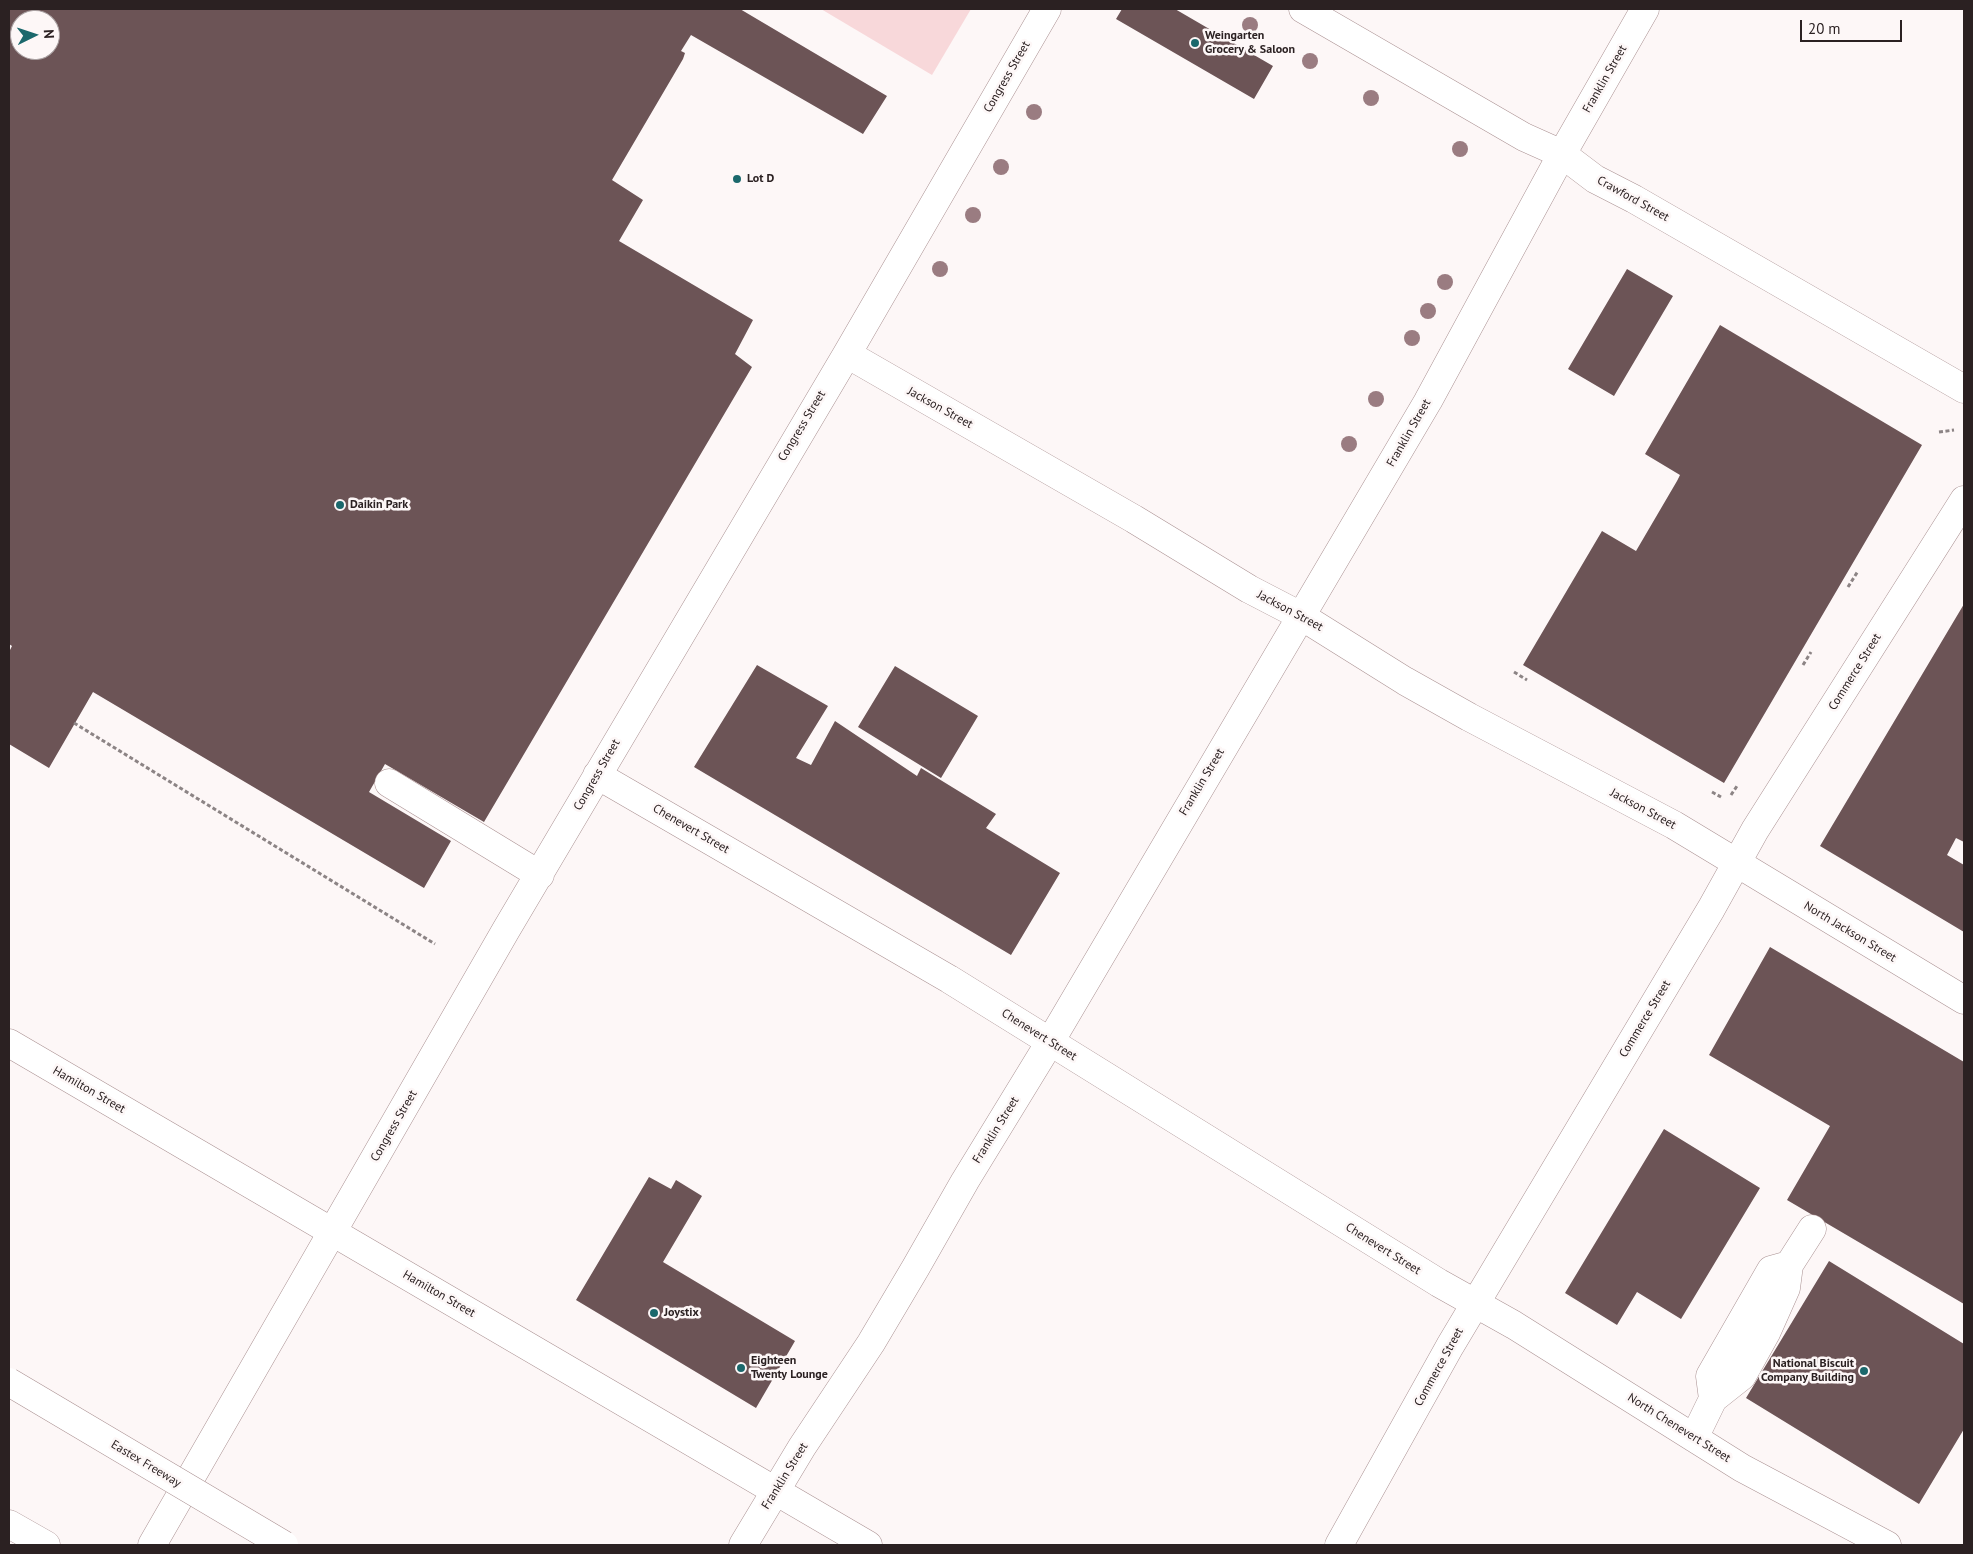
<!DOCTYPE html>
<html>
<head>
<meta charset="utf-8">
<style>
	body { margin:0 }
	#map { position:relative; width:1973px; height:1554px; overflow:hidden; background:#fdf7f7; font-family:"PT Sans",sans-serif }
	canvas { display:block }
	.frame { position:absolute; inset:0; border:10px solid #2b2122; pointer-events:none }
	.north { position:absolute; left:10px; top:10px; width:50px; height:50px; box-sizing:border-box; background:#fdf7f7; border:1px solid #a9a1a2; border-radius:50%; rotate:86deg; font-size:14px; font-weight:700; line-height:20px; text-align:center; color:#2b2122 }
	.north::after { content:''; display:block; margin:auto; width:18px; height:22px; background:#1b686c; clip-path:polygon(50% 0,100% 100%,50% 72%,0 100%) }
	.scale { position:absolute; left:1800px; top:20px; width:102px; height:22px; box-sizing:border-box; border:2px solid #2b2122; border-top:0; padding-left:6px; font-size:15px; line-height:18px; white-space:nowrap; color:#2b2122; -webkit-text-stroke:4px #fdf7f7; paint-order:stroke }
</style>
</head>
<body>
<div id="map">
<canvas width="1973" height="1554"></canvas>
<div class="frame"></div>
<div class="north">N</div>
<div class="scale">20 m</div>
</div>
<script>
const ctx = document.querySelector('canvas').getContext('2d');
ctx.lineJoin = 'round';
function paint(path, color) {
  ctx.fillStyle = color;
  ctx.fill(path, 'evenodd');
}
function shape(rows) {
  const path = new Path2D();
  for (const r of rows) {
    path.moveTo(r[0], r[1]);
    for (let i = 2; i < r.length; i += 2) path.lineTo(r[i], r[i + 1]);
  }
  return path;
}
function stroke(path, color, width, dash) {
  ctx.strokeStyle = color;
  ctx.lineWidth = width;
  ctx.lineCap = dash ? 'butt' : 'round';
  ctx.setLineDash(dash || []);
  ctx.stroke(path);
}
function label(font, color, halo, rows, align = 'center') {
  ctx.font = font + ' "PT Sans",sans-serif';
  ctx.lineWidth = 5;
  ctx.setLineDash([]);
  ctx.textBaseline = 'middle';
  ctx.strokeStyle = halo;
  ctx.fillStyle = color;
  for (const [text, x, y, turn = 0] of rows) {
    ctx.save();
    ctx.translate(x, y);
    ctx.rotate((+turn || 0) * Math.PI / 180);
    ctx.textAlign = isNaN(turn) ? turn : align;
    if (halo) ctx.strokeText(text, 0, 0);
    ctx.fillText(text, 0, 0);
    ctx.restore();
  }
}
const green = shape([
	[821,9,971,9,932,75]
]);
const building = shape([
	[9,9,740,9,887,96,863,134,691,35,681,51,685,53,683,59,612,180,643,200,619,241,753,320,735,354,752,367,484,822,385,764,369,792,451,841,424,888,93,692,49,768,9,744,9,652,12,646,9,644],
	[20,20,50,20,50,50,20,50],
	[1122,9,1175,9,1273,66,1254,99,1116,19],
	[1627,269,1673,296,1614,396,1568,369],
	[1720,325,1922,445,1724,783,1523,665,1602,531,1636,551,1677,481,1680,475,1645,454],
	[1964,604,1964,842,1956,838,1947,855,1964,865,1964,932,1820,846],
	[757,665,828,706,796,758,811,765,835,721,917,776,921,768,996,814,986,828,1060,873,1011,955,694,767],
	[895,666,978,716,941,778,858,727],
	[1770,947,1964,1062,1964,1304,1787,1200,1830,1126,1709,1055],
	[1664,1129,1760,1188,1681,1319,1637,1292,1617,1325,1565,1293],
	[649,1177,671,1189,676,1180,702,1196,663,1262,795,1341,756,1408,576,1300],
	[1829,1261,1964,1344,1964,1429,1919,1504,1746,1398]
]);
const path = shape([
	[1939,432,1954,430],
	[1848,587,1858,571],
	[1803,665,1811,652],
	[1514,672,1527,680],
	[74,723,435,944],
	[1712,792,1721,797],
	[1731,795,1737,786]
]);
const minor = shape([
	[1303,9,1524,137,1562,154],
	[847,354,1134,519,1249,589,1301,616],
	[597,775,949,979,1439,1283,1514,1325,1742,1468,1887,1545],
	[389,783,540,875],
	[1789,1265,1812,1229],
	[1694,1438,1713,1399,1742,1376,1766,1333,1786,1288,1789,1265,1771,1270,1710,1376,1713,1399],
	[152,1545,506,930,847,354,1047,9],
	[1339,1545,1450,1346,1711,909,1755,830,1964,500]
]);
const major = shape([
	[1562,154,1595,179,1634,199,1964,389],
	[1301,616,1405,681,1469,717,1674,825,1964,1000],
	[9,1043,868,1545],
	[743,1545,802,1447,871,1343,916,1267,965,1181,1050,1042,1428,401,1562,154,1645,9]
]);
const highway = shape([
	[9,1524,46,1545]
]);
const highwayBridge = shape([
	[9,1382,284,1545]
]);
const trees = [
	[1250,25],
	[1310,61],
	[1371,98],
	[1034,112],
	[1460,149],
	[1001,167],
	[973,215],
	[940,269],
	[1445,282],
	[1428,311],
	[1412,338],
	[1376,399],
	[1349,444]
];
const markers = [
	[1195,43,5,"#1b686c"],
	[737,179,5,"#1b686c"],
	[340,505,5,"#1b686c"],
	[654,1313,5,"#1b686c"],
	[741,1368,5,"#1b686c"],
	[1864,1371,5,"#1b686c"]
];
const poiNames = [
	["Weingarten",1205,36],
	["Grocery & Saloon",1205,50],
	["Lot D",747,179],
	["Daikin Park",350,505],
	["Joystix",664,1313],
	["Eighteen",751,1361],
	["Twenty Lounge",751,1375],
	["National Biscuit",1854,1364,"right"],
	["Company Building",1854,1378,"right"]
];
const streetNames = [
	["Congress Street",1007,77,-60],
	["Franklin Street",1605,79,-60],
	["Crawford Street",1633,199,29],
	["Jackson Street",940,408,29],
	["Congress Street",802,426,-59],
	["Franklin Street",1409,433,-60],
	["Jackson Street",1290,611,28],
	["Commerce Street",1855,672,-58],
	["Congress Street",597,775,-60],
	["Franklin Street",1202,782,-59],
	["Jackson Street",1643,809,28],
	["Chenevert Street",691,829,30],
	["North Jackson Street",1850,932,31],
	["Commerce Street",1645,1019,-59],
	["Chenevert Street",1039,1035,32],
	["Hamilton Street",89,1090,30],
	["Congress Street",394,1126,-60],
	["Franklin Street",996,1130,-58],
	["Chenevert Street",1383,1249,32],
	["Hamilton Street",439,1294,30],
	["Commerce Street",1439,1367,-61],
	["North Chenevert Street",1679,1428,32],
	["Eastex Freeway",146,1464,31],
	["Franklin Street",785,1476,-58]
];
paint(green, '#f8d8da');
paint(building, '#6c5456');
stroke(minor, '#aa9192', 29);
stroke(major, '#aa9192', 29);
stroke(highway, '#aa9192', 29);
stroke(path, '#8c8485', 3, [4, 2.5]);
stroke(minor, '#fff', 28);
stroke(major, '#fff', 28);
stroke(highway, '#fff', 28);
stroke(highwayBridge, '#aa9192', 29, []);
stroke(highwayBridge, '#fff', 28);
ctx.fillStyle = '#9a7c81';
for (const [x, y] of trees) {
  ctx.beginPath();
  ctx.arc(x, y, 8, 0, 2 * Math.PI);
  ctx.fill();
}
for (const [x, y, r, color] of markers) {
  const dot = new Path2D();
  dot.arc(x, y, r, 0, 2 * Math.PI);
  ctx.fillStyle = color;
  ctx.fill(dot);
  stroke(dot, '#fdf7f7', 2);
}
label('bold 12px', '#2b2122', '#fdf7f7', poiNames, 'left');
label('12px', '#2b2122', '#fdf7f7', streetNames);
</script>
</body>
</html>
